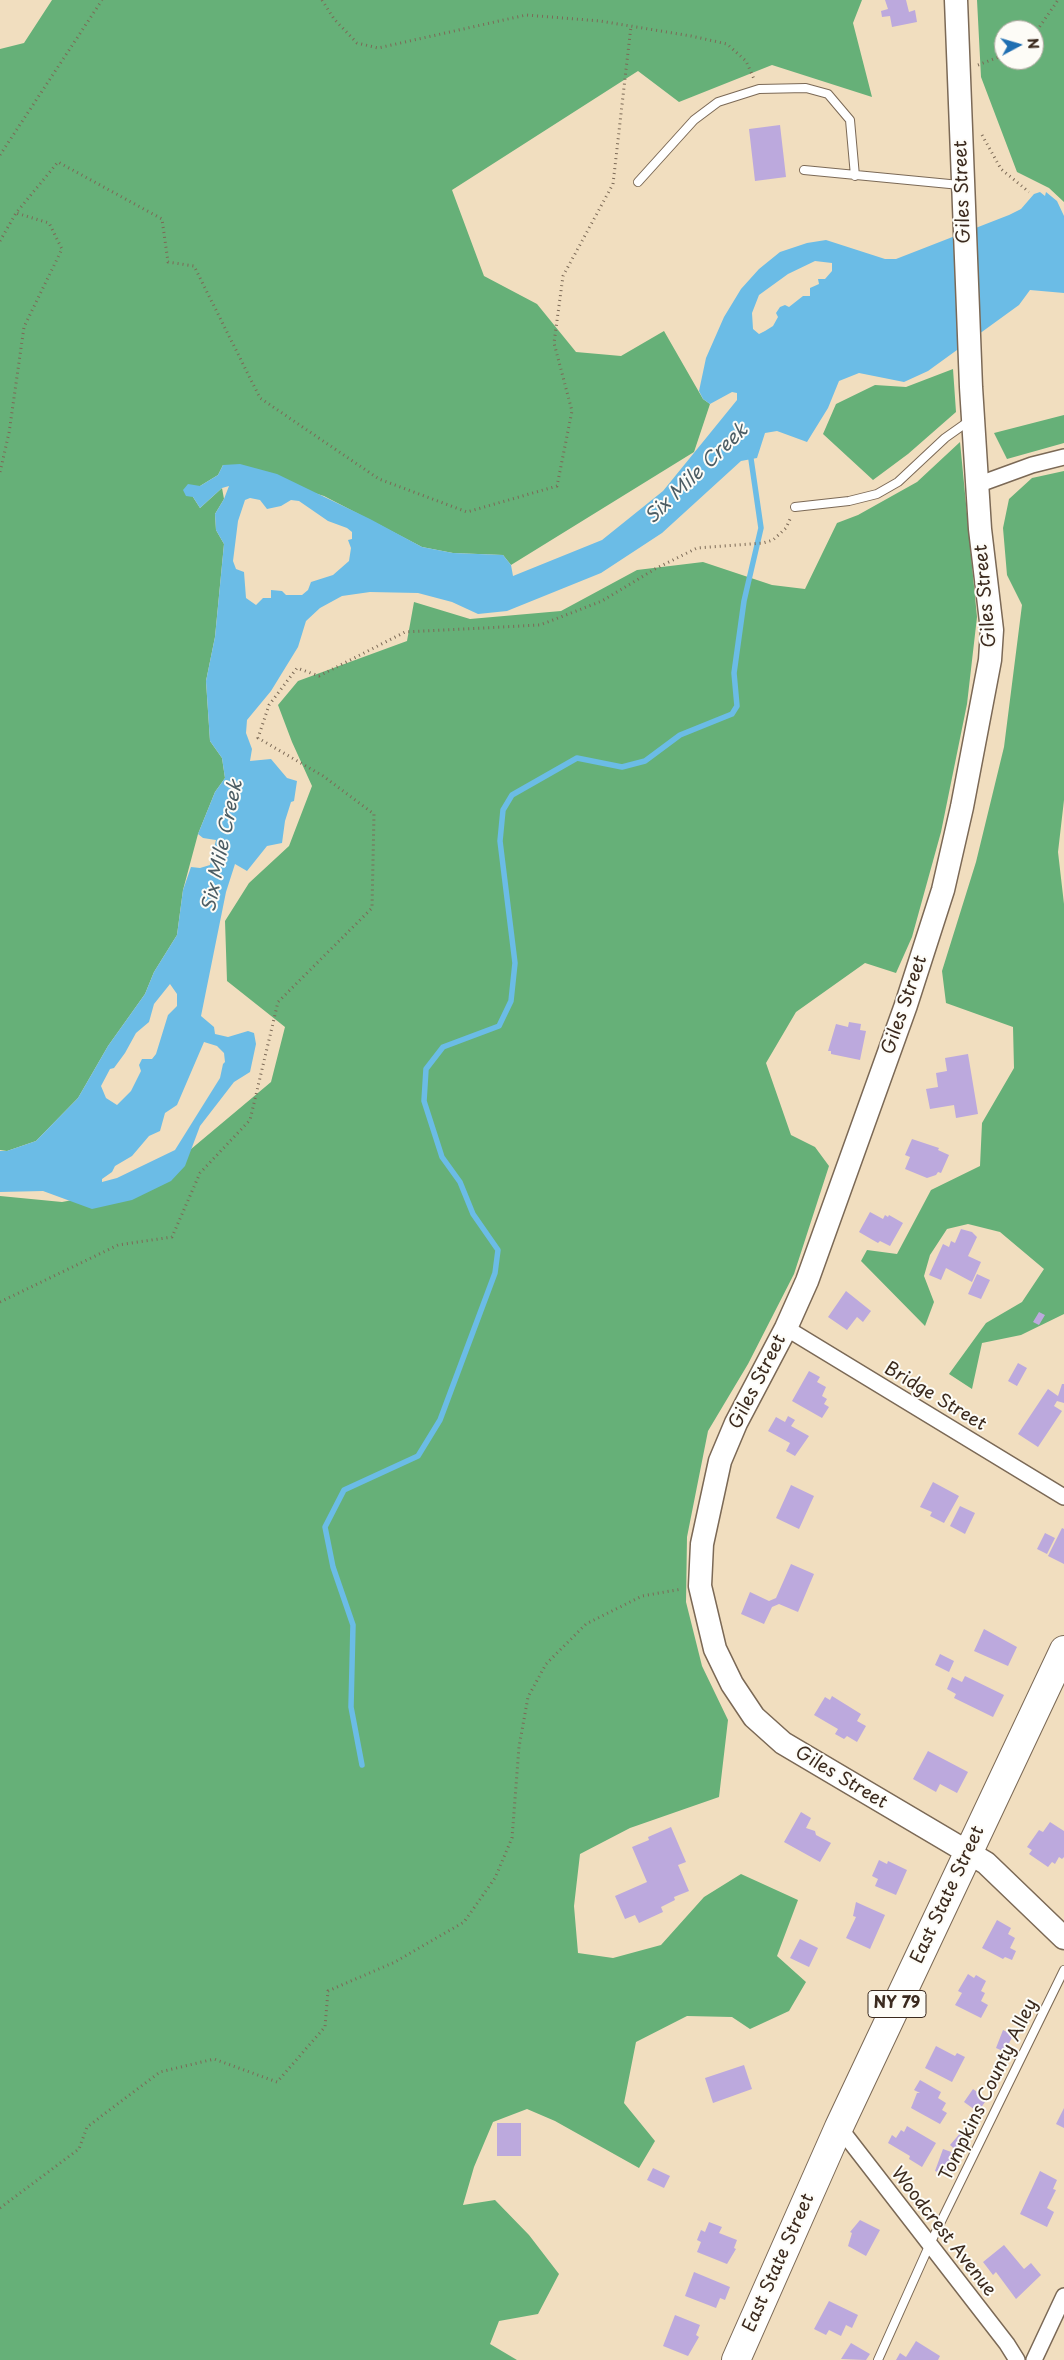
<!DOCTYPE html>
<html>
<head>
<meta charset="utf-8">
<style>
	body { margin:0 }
	#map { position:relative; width:1064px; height:2360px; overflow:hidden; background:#f1debf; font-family:"Playpen Sans",sans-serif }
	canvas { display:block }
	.north { position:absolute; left:994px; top:20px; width:50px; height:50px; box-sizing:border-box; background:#fdfcf7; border:1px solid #afa8a0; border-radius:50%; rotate:84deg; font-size:14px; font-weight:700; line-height:20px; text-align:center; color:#3b2a1e }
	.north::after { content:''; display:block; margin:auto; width:18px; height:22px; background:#1f6fb2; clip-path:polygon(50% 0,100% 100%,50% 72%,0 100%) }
</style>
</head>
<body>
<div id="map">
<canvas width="1064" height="2360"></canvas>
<div class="north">N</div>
</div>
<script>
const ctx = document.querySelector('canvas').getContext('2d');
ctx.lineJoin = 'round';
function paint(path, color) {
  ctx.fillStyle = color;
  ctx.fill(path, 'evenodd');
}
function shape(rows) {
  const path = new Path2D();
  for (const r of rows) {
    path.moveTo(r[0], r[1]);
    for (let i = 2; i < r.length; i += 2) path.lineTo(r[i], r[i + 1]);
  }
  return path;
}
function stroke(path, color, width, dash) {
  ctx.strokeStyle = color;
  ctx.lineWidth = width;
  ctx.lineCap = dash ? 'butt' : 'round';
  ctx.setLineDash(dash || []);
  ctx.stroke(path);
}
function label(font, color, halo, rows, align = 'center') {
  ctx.font = font + ' "Playpen Sans",sans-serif';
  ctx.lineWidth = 4;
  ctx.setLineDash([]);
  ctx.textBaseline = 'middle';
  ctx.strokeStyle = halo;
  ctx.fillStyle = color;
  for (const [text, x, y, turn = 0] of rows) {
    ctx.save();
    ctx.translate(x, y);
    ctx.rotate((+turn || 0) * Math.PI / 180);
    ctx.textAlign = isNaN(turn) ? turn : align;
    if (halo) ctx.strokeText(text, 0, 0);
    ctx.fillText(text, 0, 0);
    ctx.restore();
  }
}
const forest = shape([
	[52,0,862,0,853,23,872,97,772,65,679,102,638,71,452,190,484,276,537,304,576,352,621,356,664,331,703,399,710,404,694,452,511,565,503,555,453,553,422,547,324,496,223,465,218,475,200,486,193,497,200,508,222,488,224,499,215,514,216,530,224,544,215,637,206,681,210,741,222,758,225,778,215,792,198,834,183,890,177,935,154,972,145,994,108,1046,78,1098,36,1141,7,1151,0,1150,0,49,24,43],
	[977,0,1064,0,1064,202,1049,188,1017,172,981,77],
	[1004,30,1034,30,1034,60,1004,60],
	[953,369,956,412,908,454,873,480,823,434,836,404,875,385,906,387],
	[1064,415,1064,443,1007,459,994,433],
	[960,442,977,617,967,704,941,832,912,937,896,973,865,963,796,1012,766,1063,791,1135,815,1147,829,1166,794,1274,748,1364,708,1431,687,1537,686,1602,702,1666,728,1720,719,1797,630,1828,580,1854,574,1906,578,1953,613,1958,661,1945,704,1897,741,1874,798,1900,777,1956,806,1982,789,2011,750,2029,732,2017,687,2016,636,2042,624,2103,655,2141,639,2168,555,2121,527,2109,493,2122,474,2167,463,2205,495,2200,529,2235,559,2274,538,2314,499,2321,490,2344,517,2360,0,2360,0,1196,62,1202,147,1186,271,1082,285,1027,227,981,225,921,249,883,289,846,312,786,292,742,278,705,298,681,407,641,414,602,470,619,561,611,637,570,703,562,772,585,805,589,837,523,858,515,917,482],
	[1064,471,1064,800,1058,852,1064,904,1064,1314,1021,1335,982,1343,972,1389,949,1374,986,1323,1022,1302,1044,1269,1000,1232,968,1224,947,1229,930,1255,924,1276,934,1302,925,1326,861,1261,867,1250,897,1254,931,1190,980,1166,982,1123,1014,1068,1013,1027,946,1003,942,971,976,862,1004,747,1022,605,1007,575,1003,528,1009,499,1032,478]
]);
const water = shape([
	[1040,192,1045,196,1046,192,1057,201,1064,216,1064,293,1030,290,1019,305,928,371,904,382,859,373,839,381,828,408,807,442,777,431,765,433,757,458,741,461,662,533,601,573,507,611,478,614,452,602,418,593,370,592,342,596,320,608,306,621,298,647,271,691,247,720,246,733,252,749,250,761,271,759,287,778,297,781,294,801,291,802,285,821,282,843,267,846,247,871,235,864,226,892,201,1016,214,1027,215,1034,228,1037,248,1031,254,1033,256,1044,250,1072,234,1082,200,1126,185,1166,171,1181,132,1200,92,1209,43,1191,0,1192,0,1151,7,1151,36,1141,78,1098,108,1046,145,994,154,972,177,935,183,890,191,867,200,868,210,865,216,840,203,838,198,834,215,792,225,778,222,758,210,741,206,681,215,637,224,544,216,530,215,514,224,499,229,486,222,488,200,508,193,497,186,496,183,490,188,484,200,486,218,475,223,465,240,464,277,474,370,519,422,547,453,553,503,555,511,565,513,576,602,540,663,491,737,400,737,393,732,392,710,404,703,399,699,391,706,358,724,317,741,289,759,269,780,252,807,243,826,240,885,259,896,259,1009,215,1021,209,1034,194],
	[815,261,832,263,832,271,825,279,818,279,819,284,810,288,810,296,803,296,789,307,785,305,780,307,776,313,778,317,773,326,765,331,759,334,753,329,752,313,759,295,788,274],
	[250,498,260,500,267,509,281,506,291,500,299,501,328,521,347,528,352,532,352,539,348,540,351,548,349,561,333,575,311,582,308,590,302,595,286,595,282,591,271,590,271,598,263,598,256,605,246,598,244,572,236,569,233,561,238,521,245,500],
	[170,984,177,994,177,1006,168,1015,156,1054,152,1059,142,1059,139,1065,141,1071,131,1091,117,1105,106,1098,101,1086,110,1069,114,1068,125,1053,136,1033,149,1022,154,1004],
	[204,1042,217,1046,224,1053,225,1062,223,1064,220,1078,175,1150,117,1178,102,1182,102,1179,112,1172,115,1166,132,1156,149,1136,160,1131,165,1113,177,1105]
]);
const stream = shape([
	[362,1765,351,1707,353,1625,333,1567,325,1527,344,1490,418,1456,440,1420,495,1273,498,1250,473,1214,460,1182,442,1157,424,1101,426,1069,443,1047,499,1026,511,1001,515,963,500,841,503,810,512,795,577,758,622,767,645,761,680,735,732,714,737,706,734,673,744,601,761,528,750,452]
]);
const building = shape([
	[885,0,906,0,909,12,915,10,917,22,892,27,890,16,882,17,881,11,888,9],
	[780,125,786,177,755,181,749,129],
	[849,1022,861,1024,860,1030,866,1031,860,1060,831,1054,831,1051,828,1051,836,1024,848,1027],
	[968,1054,978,1114,956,1118,954,1105,930,1109,926,1089,938,1087,936,1073,947,1071,945,1058],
	[912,1139,939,1148,938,1150,949,1155,941,1173,938,1172,936,1175,927,1178,905,1169,910,1157,905,1155],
	[870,1212,883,1219,885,1215,888,1217,889,1215,903,1223,890,1246,880,1241,878,1243,859,1232],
	[961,1229,972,1232,977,1237,968,1256,981,1262,972,1282,946,1268,941,1280,929,1275,943,1244,949,1247,951,1241,955,1243],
	[977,1274,990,1280,981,1299,968,1294],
	[846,1291,871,1311,863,1322,857,1317,847,1330,828,1317],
	[1039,1312,1045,1315,1039,1325,1033,1322],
	[1018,1363,1027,1368,1017,1386,1008,1381],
	[809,1371,820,1377,817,1382,826,1387,822,1396,827,1399,824,1404,829,1407,822,1418,792,1401],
	[1062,1384,1064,1384,1064,1403,1057,1401,1054,1406,1062,1411,1038,1447,1018,1434,1048,1389,1058,1396],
	[788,1416,795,1420,791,1426,809,1436,795,1456,786,1451,790,1443,768,1431,776,1417,785,1422],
	[933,1482,959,1496,944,1523,930,1516,932,1512,920,1507],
	[791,1485,814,1496,799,1529,776,1518],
	[960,1506,975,1513,965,1534,950,1526],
	[1062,1528,1064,1529,1064,1564,1048,1556],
	[1045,1533,1055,1538,1047,1554,1037,1549],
	[791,1564,814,1574,798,1612,779,1604,772,1607,764,1624,741,1614,750,1592,769,1601,776,1598],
	[984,1629,1017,1647,1008,1666,974,1651],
	[940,1654,954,1661,949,1672,935,1665],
	[965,1676,1004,1695,993,1717,954,1698,956,1694,947,1689,952,1677,962,1682],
	[832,1696,861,1714,857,1721,866,1726,857,1742,847,1736,844,1739,835,1734,838,1729,814,1715,825,1697,830,1700],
	[928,1751,968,1772,957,1793,940,1784,936,1792,913,1779],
	[801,1812,811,1818,806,1828,815,1831,816,1835,831,1843,820,1862,784,1842],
	[1050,1822,1064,1831,1064,1857,1062,1859,1059,1857,1055,1864,1052,1862,1048,1867,1029,1854,1032,1850,1027,1847,1039,1830,1043,1832],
	[671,1827,686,1862,678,1865,689,1891,674,1897,675,1900,661,1907,663,1912,639,1923,635,1915,625,1919,615,1896,647,1882,632,1847,649,1840,648,1837],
	[879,1860,887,1864,888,1861,907,1870,896,1895,875,1886,878,1879,872,1876],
	[856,1902,885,1915,870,1949,846,1938,856,1917,853,1916],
	[997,1920,1011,1928,1008,1934,1015,1938,1010,1948,1016,1951,1012,1960,1005,1957,1003,1959,982,1948],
	[800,1939,818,1948,809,1967,790,1958],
	[968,1974,974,1978,976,1975,986,1981,981,1991,985,1993,981,2001,988,2005,981,2018,955,2005,962,1993,958,1991],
	[1003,2030,1013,2035,1005,2052,996,2048],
	[936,2046,955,2056,957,2053,965,2057,952,2082,925,2068],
	[744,2065,752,2089,713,2103,705,2078],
	[920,2080,941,2092,938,2098,946,2103,942,2110,947,2113,940,2124,911,2108,917,2093,920,2093,914,2090],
	[973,2089,987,2099,978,2112,964,2102],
	[1064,2108,1064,2128,1056,2124],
	[497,2123,521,2123,521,2156,497,2156],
	[907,2126,936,2143,922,2167,909,2159,910,2156,888,2143,892,2135,896,2138,901,2130,904,2132],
	[962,2131,970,2139,958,2152,950,2145],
	[943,2149,954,2153,946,2175,935,2171],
	[653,2168,670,2176,664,2188,647,2180],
	[1040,2171,1057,2180,1053,2189,1056,2190,1047,2208,1054,2212,1047,2227,1020,2214],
	[860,2220,880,2230,866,2256,848,2246,852,2233,850,2232],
	[709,2222,722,2227,719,2233,737,2240,734,2248,736,2249,727,2264,697,2252,701,2242,697,2240,701,2230,705,2232],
	[1004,2245,1024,2269,1031,2263,1041,2275,1016,2299,996,2272,993,2275,983,2262],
	[694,2272,730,2287,725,2300,720,2298,716,2308,685,2296],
	[829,2301,858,2315,852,2328,846,2325,841,2336,829,2330,826,2335,814,2329],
	[675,2315,700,2325,696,2335,699,2337,688,2356,663,2346],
	[916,2341,940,2356,938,2360,896,2360,900,2353,906,2357],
	[851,2343,870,2354,866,2360,841,2359]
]);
const path = shape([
	[322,0,334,19,357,43,378,48,526,15,600,21,691,36,727,44,746,61,754,79],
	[1034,35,1058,0],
	[978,65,1004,55],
	[982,135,1001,169,1029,192],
	[0,155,102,0],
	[0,241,16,213,58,162,162,219,168,262,194,266,260,398,379,479,467,512,557,486,572,411,554,343,563,276,613,184,631,26],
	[0,472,9,433,24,327,62,249,49,223,16,213],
	[0,1302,118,1245,172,1237,200,1173,250,1120,278,1002,372,908,374,814,323,776,258,738,269,705,297,668,319,676,405,632,540,625,602,601,655,569,697,548,763,543,773,540,786,528,791,517],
	[0,2208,79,2149,87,2127,160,2072,214,2059,277,2082,325,2027,328,1991,395,1962,464,1922,495,1878,512,1838,519,1747,528,1697,546,1664,586,1624,642,1596,682,1589]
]);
const lane = shape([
	[804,170,960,185],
	[638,182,694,120,718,102,759,89,806,88,828,94,850,120,855,176],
	[795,507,849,501,877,494,898,482,945,438,969,421],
	[878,2360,929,2246,1064,1970]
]);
const street = shape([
	[977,485,1032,465,1064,457],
	[786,1328,1064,1497],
	[839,2127,1007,2344,1017,2360],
	[1034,2360,1064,2296]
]);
const secondary = shape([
	[956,0,971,387,980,529,992,630,990,660,962,807,943,890,906,1005,807,1281,786,1328,736,1423,720,1461,702,1544,700,1586,715,1649,732,1684,754,1717,783,1743,986,1863,1064,1938]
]);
const highway = shape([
	[736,2360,839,2127,1064,1650]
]);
const shields = [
	[897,2004,58]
];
const shieldNames = [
	["NY 79",897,2004]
];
const streetNames = [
	["Giles Street",963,192,-92],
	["Giles Street",986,596,-95],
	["Giles Street",905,1005,-71],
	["Giles Street",758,1382,-63],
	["Bridge Street",935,1397,31],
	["Giles Street",841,1778,31],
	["East State Street",948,1895,-65],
	["Tompkins County Alley",989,2090,-64],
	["Woodcrest Avenue",943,2232,52],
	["East State Street",779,2263,-66]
];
const waterNames = [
	["Six Mile Creek",697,474,-44],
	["Six Mile Creek",223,846,-78]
];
paint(forest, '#66b078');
paint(water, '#6bbce6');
stroke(stream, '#6bbce6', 5.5);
paint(building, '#bca9dd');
stroke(lane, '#7b6956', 10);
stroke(street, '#7b6956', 18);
stroke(secondary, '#7b6956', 25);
stroke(highway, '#7b6956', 30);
stroke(path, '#7b6956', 3, [1, 4]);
stroke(lane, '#fff', 8);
stroke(street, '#fff', 15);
stroke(secondary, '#fff', 22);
stroke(highway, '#fff', 28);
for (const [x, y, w] of shields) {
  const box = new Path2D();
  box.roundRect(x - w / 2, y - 13.5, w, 27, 4);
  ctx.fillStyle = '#fdfcf7';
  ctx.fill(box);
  stroke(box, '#3b2a1e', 1);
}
label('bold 16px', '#3b2a1e', null, shieldNames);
label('18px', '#3b2a1e', '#fdfcf7', streetNames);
label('italic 19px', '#4c5d64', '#fdfcf7', waterNames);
</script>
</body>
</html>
